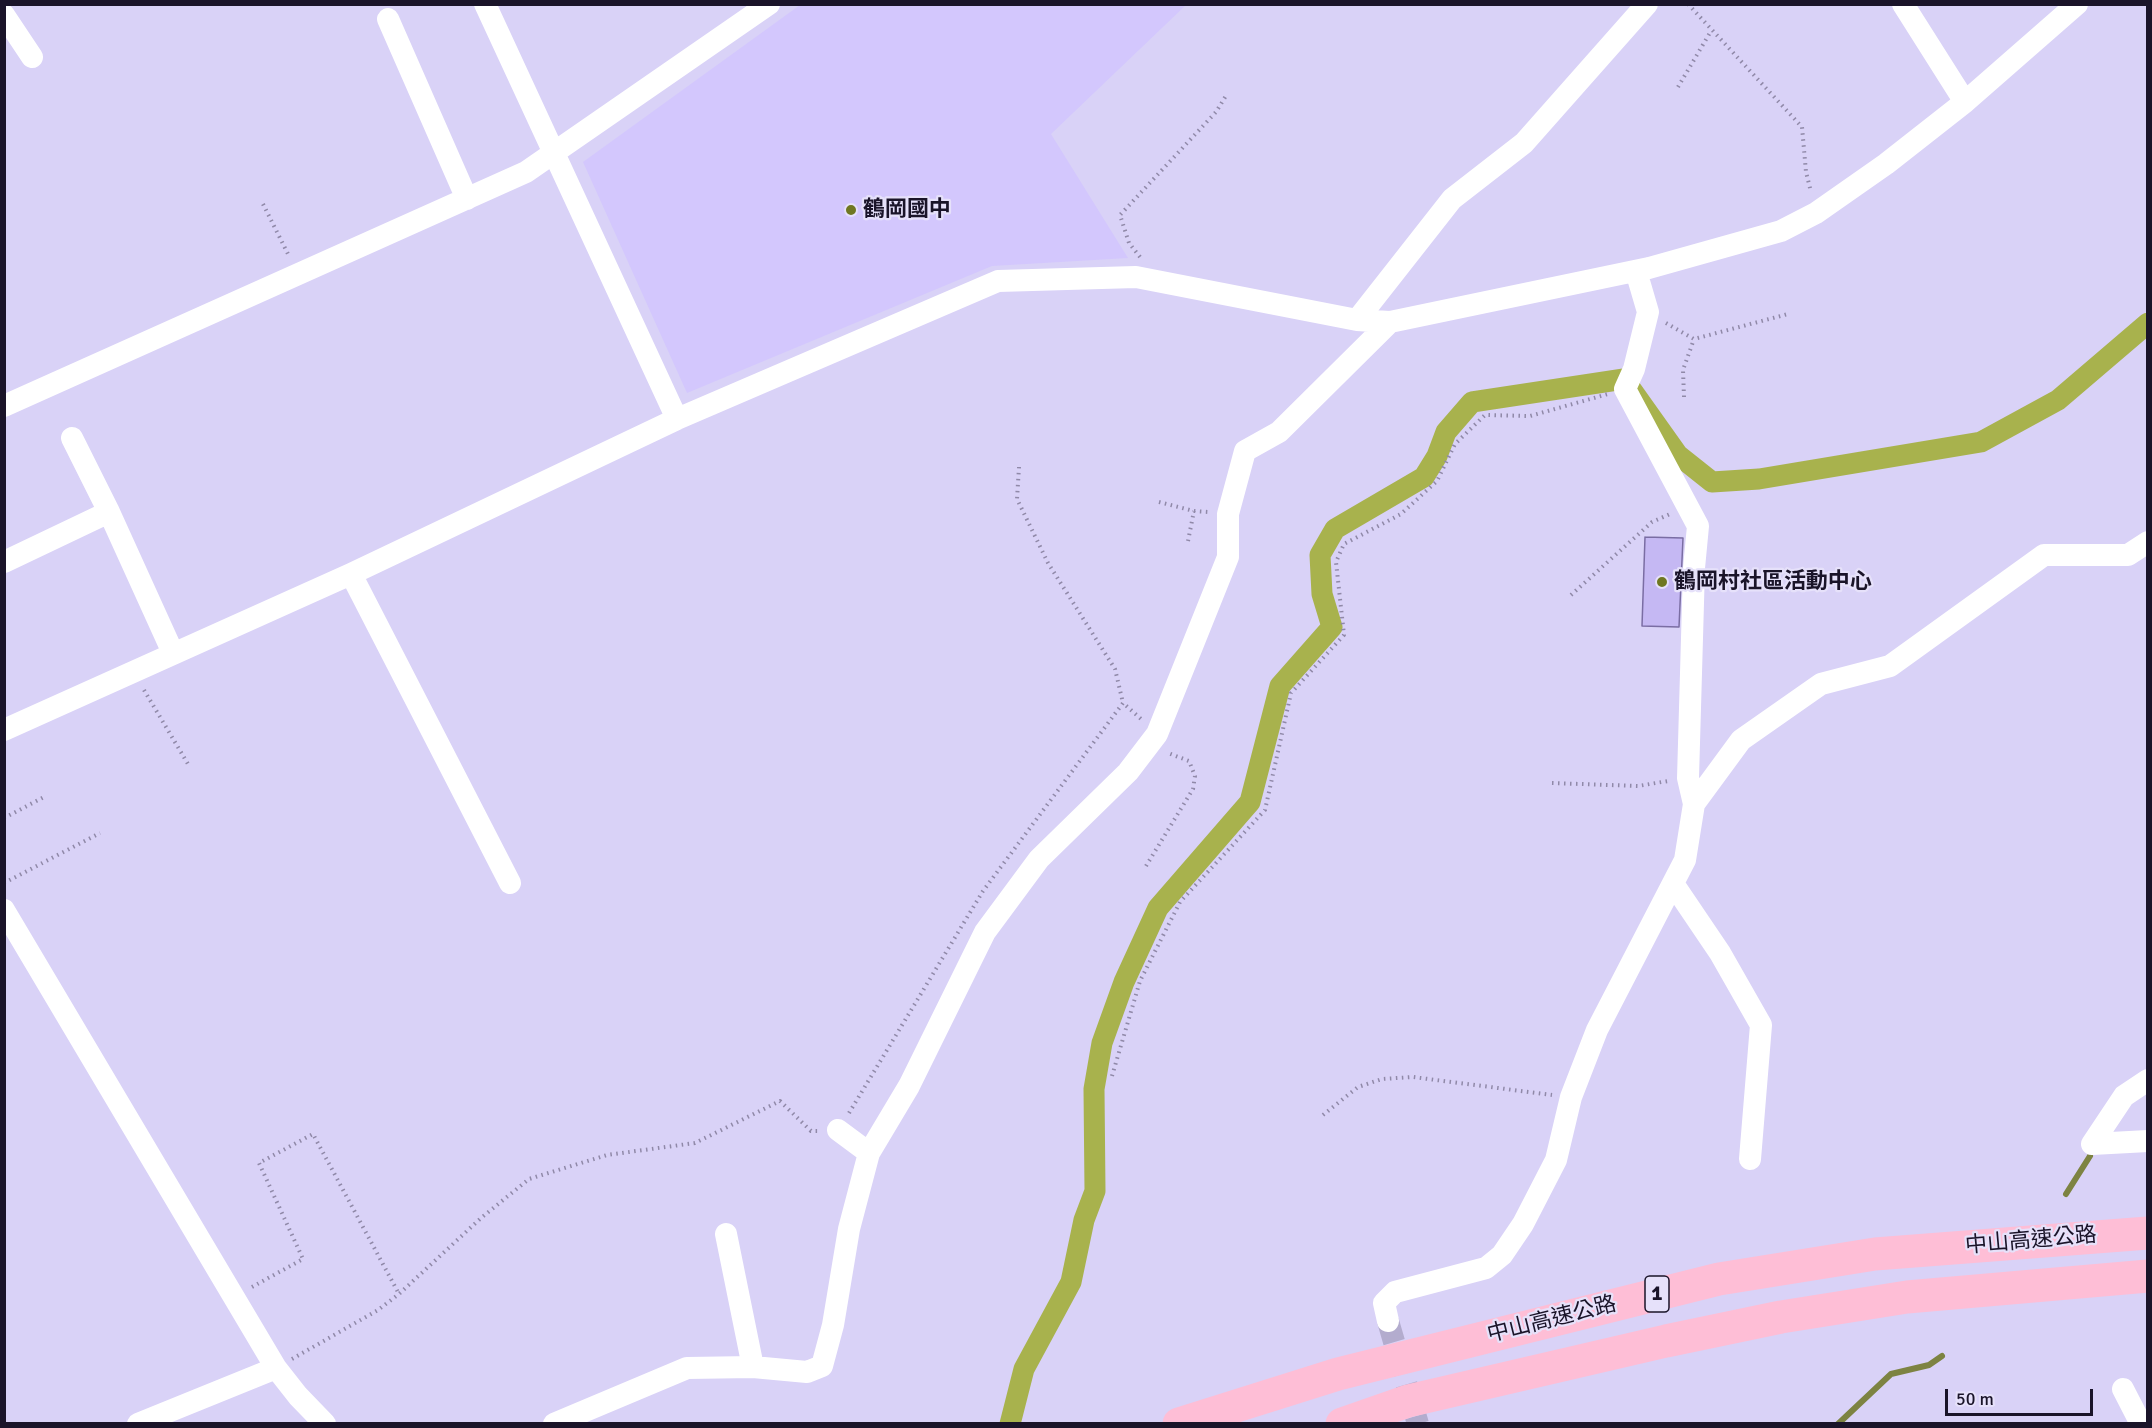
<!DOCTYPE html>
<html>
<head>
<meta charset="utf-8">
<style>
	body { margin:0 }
	#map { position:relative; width:2152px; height:1428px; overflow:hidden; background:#d9d2f7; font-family:Signika,sans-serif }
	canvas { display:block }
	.frame { position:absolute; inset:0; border:6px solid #1a1429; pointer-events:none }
	.scale { position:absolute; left:1945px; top:1389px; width:148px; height:27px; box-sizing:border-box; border:3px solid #1a1429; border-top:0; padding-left:8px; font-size:18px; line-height:21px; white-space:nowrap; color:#1a1429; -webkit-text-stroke:4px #e6e1fa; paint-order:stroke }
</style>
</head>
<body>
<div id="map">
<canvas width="2152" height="1428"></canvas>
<div class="frame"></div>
<div class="scale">50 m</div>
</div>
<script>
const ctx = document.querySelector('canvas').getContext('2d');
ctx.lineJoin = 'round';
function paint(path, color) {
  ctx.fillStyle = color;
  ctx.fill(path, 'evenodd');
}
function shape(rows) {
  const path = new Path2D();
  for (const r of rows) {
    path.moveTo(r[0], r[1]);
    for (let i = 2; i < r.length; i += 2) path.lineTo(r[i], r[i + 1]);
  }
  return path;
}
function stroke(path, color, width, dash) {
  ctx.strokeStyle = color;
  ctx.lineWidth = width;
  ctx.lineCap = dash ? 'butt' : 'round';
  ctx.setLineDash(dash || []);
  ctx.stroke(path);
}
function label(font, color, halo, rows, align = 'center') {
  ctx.font = font + ' Signika,"Noto Sans TC",sans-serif';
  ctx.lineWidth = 4.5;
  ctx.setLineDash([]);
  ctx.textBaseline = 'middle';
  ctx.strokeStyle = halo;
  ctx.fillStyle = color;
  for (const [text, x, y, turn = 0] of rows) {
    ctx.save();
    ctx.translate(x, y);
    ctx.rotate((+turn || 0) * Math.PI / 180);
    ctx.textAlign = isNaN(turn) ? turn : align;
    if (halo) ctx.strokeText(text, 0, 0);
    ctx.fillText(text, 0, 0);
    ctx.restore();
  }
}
const built = shape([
	[800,5,1186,5,1051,134,1128,258,992,266,687,393,583,162]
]);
const stream = shape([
	[2066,1194,2090,1156],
	[1838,1424,1891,1374,1929,1365,1942,1356]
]);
const canal = shape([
	[1010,1424,1024,1369,1071,1282,1084,1220,1095,1191,1094,1089,1102,1043,1124,982,1158,908,1250,802,1280,686,1332,627,1322,594,1320,555,1335,529,1424,477,1437,456,1446,432,1472,402,1624,379,1678,455,1712,482,1759,479,1981,442,2058,400,2148,323]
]);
const building = shape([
	[1645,537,1683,538,1679,627,1642,626,1645,537]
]);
const minorTunnel = shape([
	[1388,1321,1418,1424]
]);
const path = shape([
	[1688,4,1802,127,1806,172,1811,192],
	[1678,87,1711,31],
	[263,204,289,256],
	[1140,257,1129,243,1120,215,1216,112,1227,94],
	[1666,323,1694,339,1788,314],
	[1684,397,1683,370,1694,339],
	[1019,467,1017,499,1048,563,1115,669,1123,703],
	[1159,502,1194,511,1209,512],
	[1188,541,1194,511],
	[1571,595,1652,522,1670,514],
	[144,690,188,764],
	[1552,783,1638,786,1668,781],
	[4,818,46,796],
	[1146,866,1193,789,1195,776,1189,761,1168,753],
	[4,883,100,833],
	[1112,1076,1140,981,1180,902,1265,810,1291,693,1344,635,1336,562,1344,544,1401,514,1437,481,1455,444,1485,415,1530,416,1608,394],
	[849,1113,983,891,1123,703,1141,719],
	[1323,1115,1358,1087,1382,1079,1413,1077,1552,1095],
	[252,1287,303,1259,259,1163,313,1134,399,1294],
	[292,1359,378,1310,399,1294,481,1218,529,1179,607,1155,695,1143,780,1101,811,1131,818,1131]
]);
const minor = shape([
	[485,4,677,419],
	[1903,4,1965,102],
	[4,15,32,57],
	[388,19,467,199],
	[1357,320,1452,199,1524,143,1647,4],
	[4,406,526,172,769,4],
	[72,438,109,512,173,653],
	[4,562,109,512],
	[351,574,510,883],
	[4,730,351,574,677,419,998,281,1136,277,1357,320,1390,322,1649,268,1781,231,1816,213,1886,164,1965,102,2077,4],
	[1694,804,1741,740,1821,684,1890,666,2044,555,2128,555,2148,542],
	[1674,885,1720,953,1761,1025,1750,1159],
	[4,910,276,1368,298,1396,325,1424],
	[2092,1144,2124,1096,2148,1080],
	[2092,1144,2148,1141],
	[869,1153,909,1086,985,932,1039,859,1128,772,1157,734,1228,557,1228,514,1245,451,1279,432,1390,322],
	[726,1234,753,1367],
	[1388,1321,1384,1303,1395,1292,1486,1268,1502,1255,1523,1224,1556,1160,1571,1097,1597,1030,1685,860,1694,804,1688,778,1694,568,1698,526,1625,389,1634,369,1648,312,1636,271],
	[2123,1389,2141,1424],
	[138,1424,276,1368],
	[554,1424,687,1368,753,1367,807,1372,822,1366,833,1325,849,1229,869,1153,838,1130]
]);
const highway = shape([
	[1179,1424,1338,1374,1719,1279,1875,1254,2148,1233],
	[1342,1424,1408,1401,1666,1341,1781,1317,1907,1297,2148,1276]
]);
const markers = [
	[851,210,6,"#6f7721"],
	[1662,582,6,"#6f7721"]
];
const shields = [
	[1657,1294,24]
];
const shieldNames = [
	["1",1657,1294]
];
const poiNames = [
	["鶴岡國中",863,210],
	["鶴岡村社區活動中心",1674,582]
];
const streetNames = [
	["中山高速公路",2031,1241,-5],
	["中山高速公路",1552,1320,-14]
];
paint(built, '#d3c7fd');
stroke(stream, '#7d8342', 6);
stroke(canal, '#a8b24d', 21);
paint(building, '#c5b8f3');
stroke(building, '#7a6da3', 1.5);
stroke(minorTunnel, '#b3acce', 22, [22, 11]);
stroke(path, '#9089a8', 4, [1.5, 4.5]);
stroke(minor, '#fff', 22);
stroke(highway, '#febed6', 33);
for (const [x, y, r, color] of markers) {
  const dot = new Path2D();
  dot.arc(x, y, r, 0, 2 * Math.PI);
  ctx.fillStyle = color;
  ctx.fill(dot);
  stroke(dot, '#e6e1fa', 2);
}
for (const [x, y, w] of shields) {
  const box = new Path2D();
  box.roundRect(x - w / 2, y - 18, w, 36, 4.5);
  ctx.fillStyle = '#e6e1fa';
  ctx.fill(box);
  stroke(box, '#1a1429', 1.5);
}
label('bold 21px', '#1a1429', null, shieldNames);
label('bold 22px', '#1a1429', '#e6e1fa', poiNames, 'left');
label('22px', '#1a1429', '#e6e1fa', streetNames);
</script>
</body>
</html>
